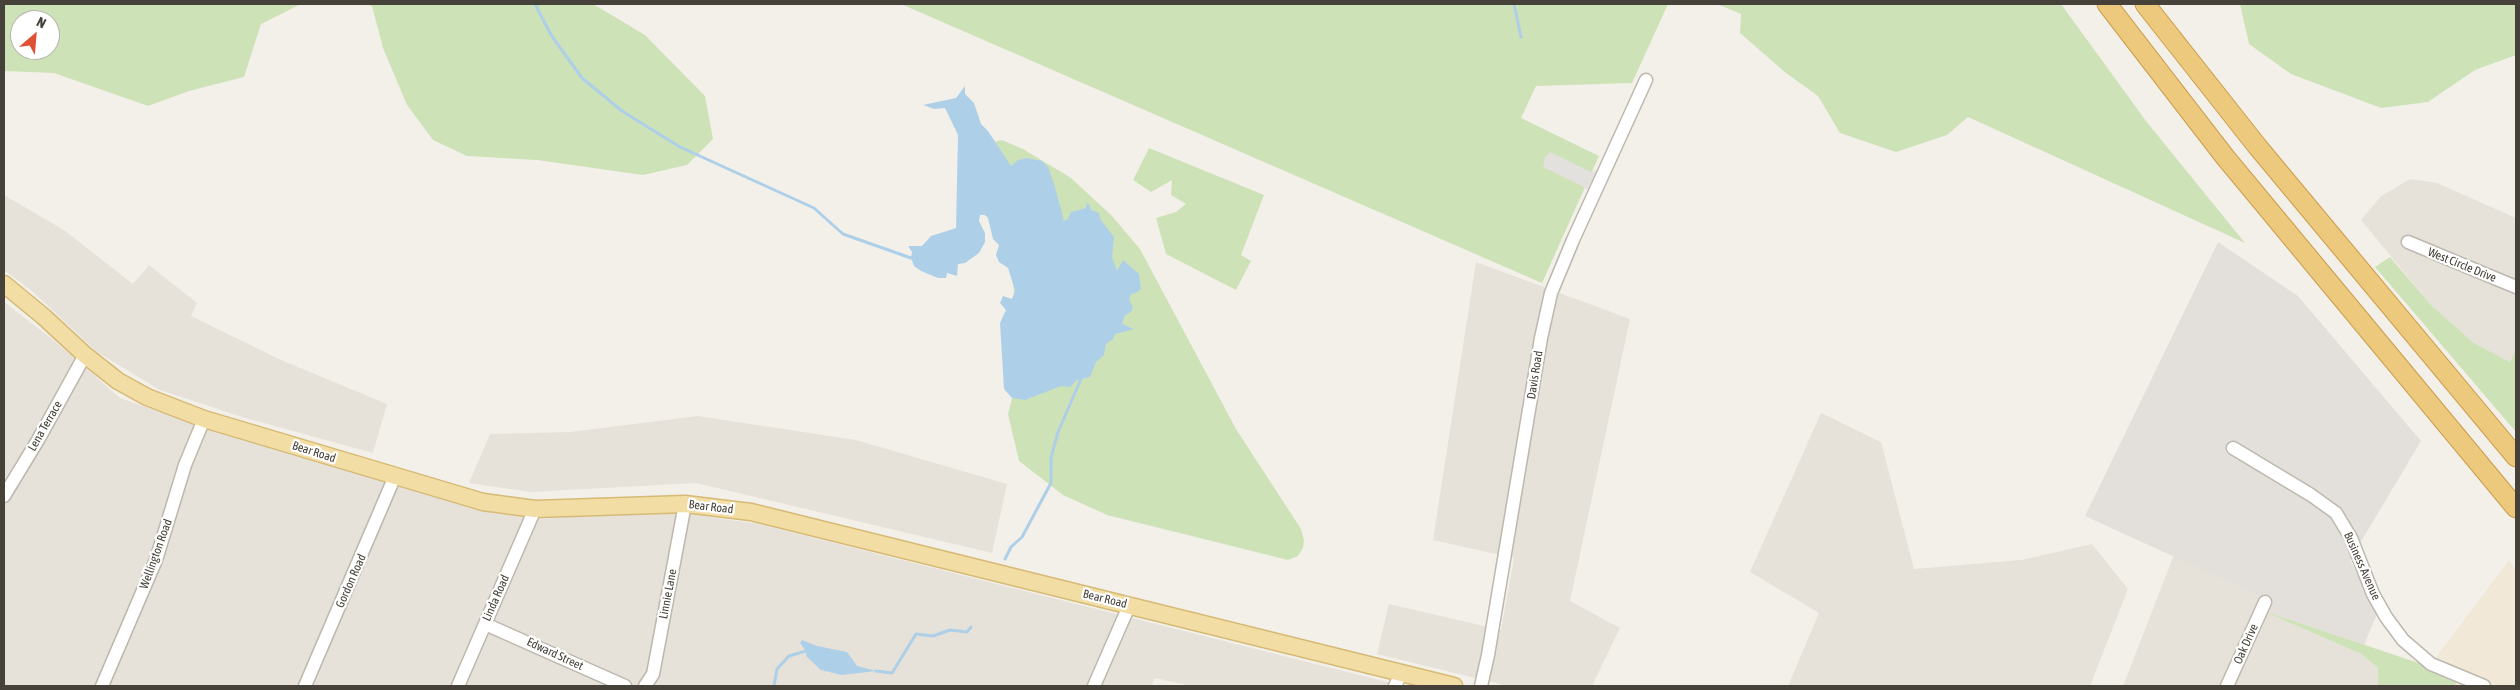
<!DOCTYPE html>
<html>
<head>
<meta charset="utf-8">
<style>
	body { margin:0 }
	#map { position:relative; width:2520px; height:690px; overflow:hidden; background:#f3f0ea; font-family:"Asap Condensed",sans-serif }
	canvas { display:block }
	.frame { position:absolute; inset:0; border:5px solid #464139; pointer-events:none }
	.north { position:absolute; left:10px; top:10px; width:50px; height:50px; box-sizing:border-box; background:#fff; border:1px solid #b5b3b0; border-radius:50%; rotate:27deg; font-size:14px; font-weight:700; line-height:20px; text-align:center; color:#464139 }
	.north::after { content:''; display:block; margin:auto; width:18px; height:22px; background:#e05134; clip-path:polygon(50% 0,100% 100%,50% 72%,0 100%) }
</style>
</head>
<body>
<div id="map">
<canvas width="2520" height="690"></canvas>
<div class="frame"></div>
<div class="north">N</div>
</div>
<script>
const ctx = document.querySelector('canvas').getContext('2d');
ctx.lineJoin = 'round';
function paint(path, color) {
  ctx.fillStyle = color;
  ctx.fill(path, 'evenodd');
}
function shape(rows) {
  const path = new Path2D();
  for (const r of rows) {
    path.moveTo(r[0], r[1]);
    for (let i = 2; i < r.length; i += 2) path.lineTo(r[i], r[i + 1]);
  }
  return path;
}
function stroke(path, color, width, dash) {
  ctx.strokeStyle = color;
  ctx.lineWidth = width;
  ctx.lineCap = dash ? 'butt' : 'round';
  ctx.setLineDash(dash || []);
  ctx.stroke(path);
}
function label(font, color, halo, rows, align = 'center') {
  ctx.font = font + ' "Asap Condensed",sans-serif';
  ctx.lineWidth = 4.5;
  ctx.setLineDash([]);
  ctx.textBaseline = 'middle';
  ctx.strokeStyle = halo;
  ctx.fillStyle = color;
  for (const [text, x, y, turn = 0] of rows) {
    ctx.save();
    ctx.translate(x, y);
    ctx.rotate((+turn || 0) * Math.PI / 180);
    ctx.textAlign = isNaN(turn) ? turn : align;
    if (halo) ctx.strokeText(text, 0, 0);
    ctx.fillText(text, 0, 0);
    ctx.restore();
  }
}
const residential = shape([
	[2410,179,2437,183,2516,218,2516,349,2510,362,2474,343,2431,305,2361,220,2381,196],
	[4,195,64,230,133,284,149,265,197,303,191,316,281,360,387,404,373,453,242,417,160,390,97,352,32,291,4,270],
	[1476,262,1630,319,1570,601,1620,628,1592,686,1508,686,1377,654,1389,604,1501,630,1514,558,1433,540],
	[4,302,52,339,120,398,211,430,492,513,539,519,667,511,758,524,1403,686,1191,686,1155,678,1151,686,4,686],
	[1821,413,1881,442,1914,569,2021,560,2092,544,2128,589,2090,686,1788,686,1819,613,1750,572],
	[698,416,856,440,1007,484,992,553,696,483,531,492,469,483,490,434,570,432],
	[2174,555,2260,596,2219,686,2123,686],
	[2261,610,2361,654,2378,668,2378,686,2228,686]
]);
const commercial = shape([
	[2509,560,2516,569,2516,686,2453,686,2462,679,2431,664]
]);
const industrial = shape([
	[2218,242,2298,296,2421,441,2350,560,2377,614,2364,645,2261,610,2264,598,2085,516]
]);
const green = shape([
	[4,4,301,4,261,24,244,77,189,91,148,106,54,73,4,71],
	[20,20,50,20,50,50,20,50],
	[366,4,593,4,645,35,705,96,713,139,687,165,643,175,537,160,467,156,433,140,407,105,383,48,372,6],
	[901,4,1668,4,1632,83,1536,86,1521,118,1599,156,1542,283],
	[1717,4,2061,4,2146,121,2245,243,1968,117,1947,135,1896,152,1840,133,1818,96,1786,73,1740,33,1741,14],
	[2240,4,2516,4,2516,55,2475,70,2428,102,2381,108,2291,74,2249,44],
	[1002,140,1023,149,1071,178,1112,216,1140,249,1236,429,1301,529,1304,540,1303,548,1298,556,1288,560,1107,515,1063,495,1019,461,1008,414,1022,362,1018,310,985,144],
	[1149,148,1264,195,1241,255,1251,261,1236,290,1166,254,1156,218,1176,212,1186,204,1171,195,1172,180,1151,192,1133,180],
	[2390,257,2431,305,2474,343,2510,362,2516,349,2516,432,2375,267],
	[2261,610,2463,678,2453,686,2378,686,2378,668,2361,654]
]);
const parking = shape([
	[1550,152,1591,172,1597,170,1587,190,1582,186,1543,167,1545,157]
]);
const water = shape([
	[965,86,965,94,974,103,981,124,988,131,1011,166,1018,160,1026,158,1042,161,1048,167,1055,187,1064,221,1068,219,1071,212,1086,208,1087,203,1089,204,1091,210,1099,213,1100,219,1114,237,1112,257,1117,271,1123,260,1139,274,1141,289,1136,293,1131,294,1129,300,1133,307,1131,312,1125,315,1122,324,1134,329,1115,334,1113,339,1106,344,1104,355,1096,362,1090,377,1077,380,1070,387,1061,386,1025,400,1012,398,1004,389,1000,323,1006,310,1000,303,1003,296,1012,299,1015,290,1008,268,999,262,996,255,999,245,993,239,988,218,985,215,980,215,979,221,985,233,985,242,979,253,965,263,958,264,957,276,947,273,946,278,938,278,921,271,914,266,911,258,912,252,908,246,922,246,931,236,956,228,958,135,945,108,934,109,923,105,956,98],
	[802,640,817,646,847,652,857,666,876,671,842,675,821,670,806,656,806,651,800,643]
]);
const stream = shape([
	[535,4,551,35,582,78,622,111,680,147,814,208,843,234,911,258],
	[1514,4,1521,37],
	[1005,559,1011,547,1022,537,1051,483,1051,458,1058,432,1081,379],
	[876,671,892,673,916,634,933,636,950,630,967,632,971,627],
	[774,686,777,669,789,656,806,651]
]);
const minor = shape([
	[2408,242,2516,287],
	[2233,448,2311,495,2336,513,2351,538,2373,594,2386,617,2403,640,2431,664,2484,686],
	[4,496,38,440,85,355],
	[485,624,625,686],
	[102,686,156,560,185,465,204,419],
	[305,686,395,476],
	[458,686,535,509],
	[645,686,653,674,685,504],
	[1094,686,1129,606],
	[1395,686,1401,674],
	[1481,686,1488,655,1541,338,1551,293,1573,240,1646,80],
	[2227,686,2265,602]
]);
const major = shape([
	[4,284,44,317,85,355,118,381,147,397,204,419,483,502,535,509,685,504,751,512,1454,686]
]);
const highway = shape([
	[2107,4,2225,157,2516,508],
	[2145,4,2257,146,2516,457]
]);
const streetNames = [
	["West Circle Drive",2462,265,22],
	["Davis Road",1535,375,-81],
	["Lena Terrace",45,426,-60],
	["Bear Road",314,452,18],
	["Bear Road",711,507,7],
	["Wellington Road",156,554,-70],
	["Business Avenue",2362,566,66],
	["Gordon Road",351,581,-66],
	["Linnie Lane",668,594,-79],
	["Linda Road",496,598,-66],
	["Bear Road",1105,599,14],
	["Oak Drive",2246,644,-66],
	["Edward Street",555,654,25]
];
paint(residential, '#e6e2d9');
paint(commercial, '#f2e8d8');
paint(industrial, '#e3e0db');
paint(green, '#cee2b8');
paint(parking, '#e2e1de');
paint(water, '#aecfe8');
stroke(stream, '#aecfe8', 3);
stroke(minor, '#bdb8ae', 15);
stroke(major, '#d6ba76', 19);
stroke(highway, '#cb9e4d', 21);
stroke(minor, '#fff', 12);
stroke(major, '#f2dda4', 16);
stroke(highway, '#ecc97c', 19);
label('12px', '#464139', '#fff', streetNames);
</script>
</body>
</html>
